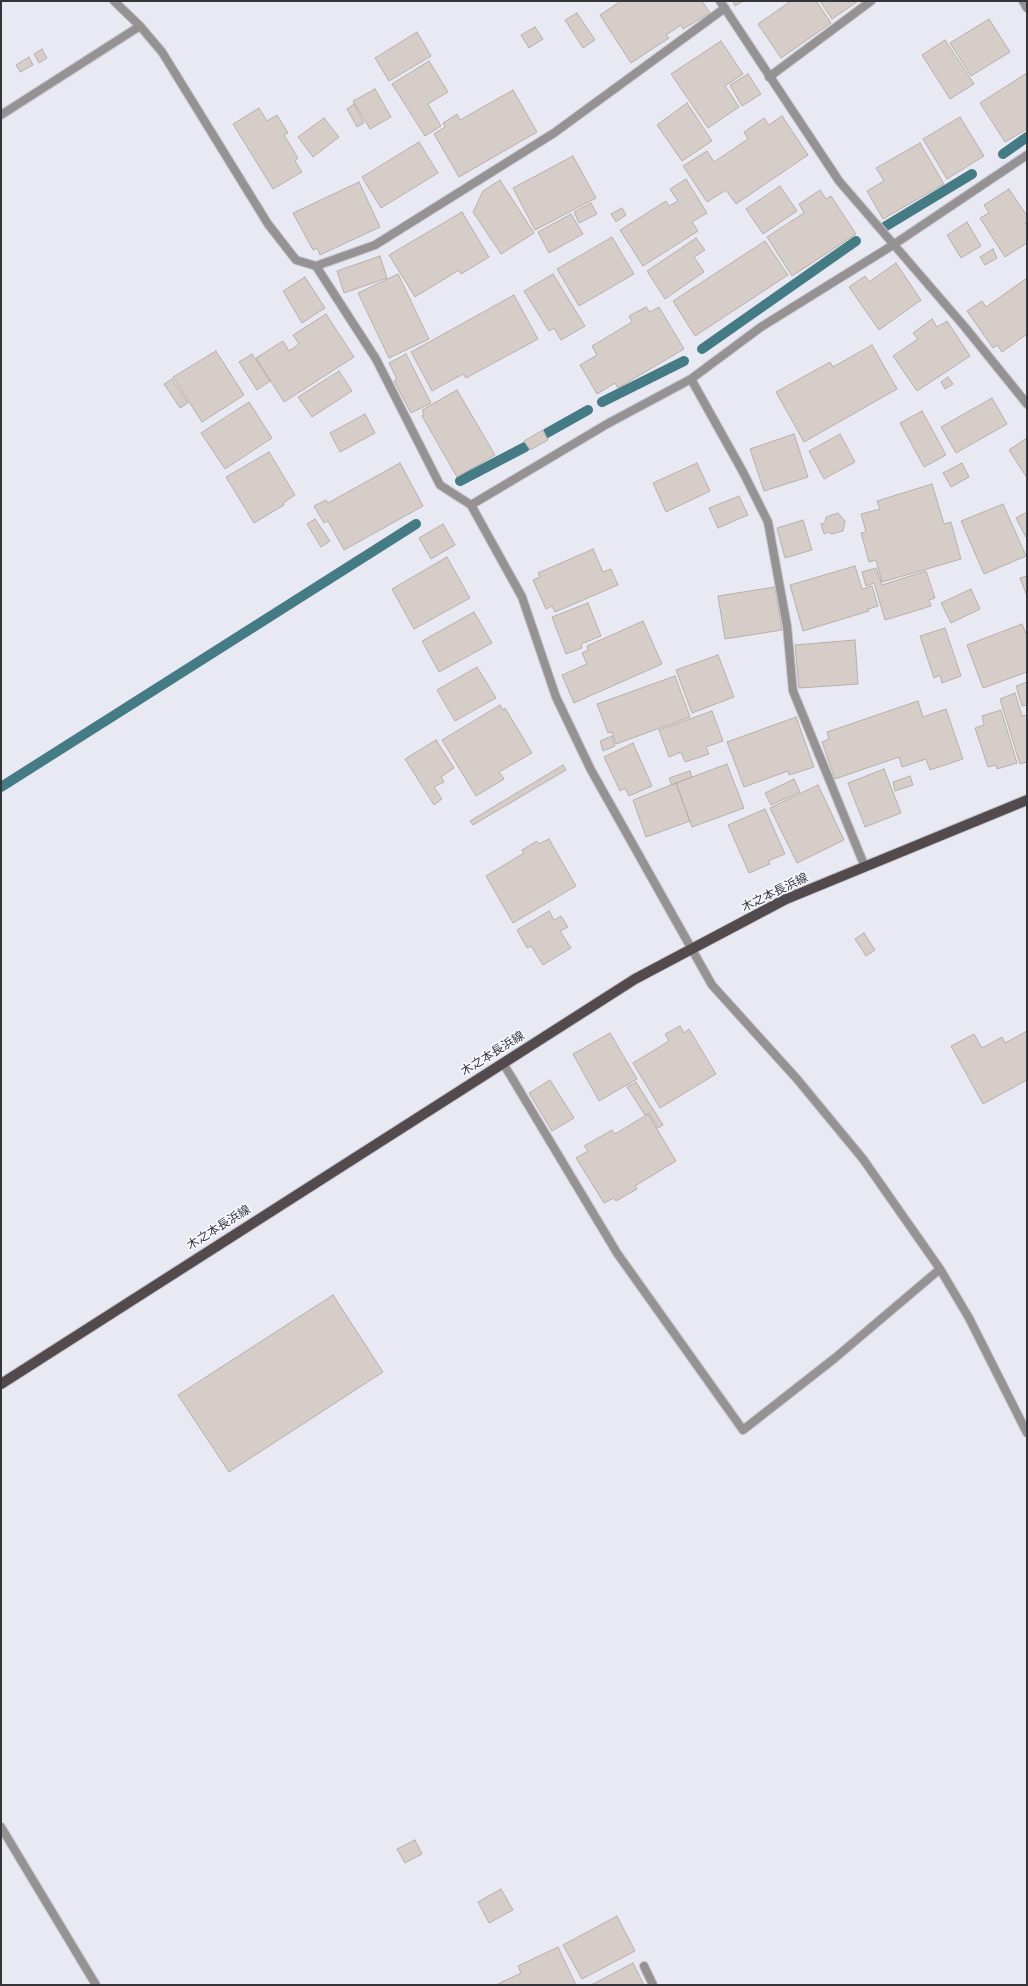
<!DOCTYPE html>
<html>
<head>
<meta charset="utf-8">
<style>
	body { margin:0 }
	#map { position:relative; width:1028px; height:1986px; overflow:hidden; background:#e8e9f2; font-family:"Source Serif 4",serif }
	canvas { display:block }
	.frame { position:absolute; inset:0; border:2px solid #353539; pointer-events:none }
</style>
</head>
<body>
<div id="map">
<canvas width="1028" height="1986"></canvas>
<div class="frame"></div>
</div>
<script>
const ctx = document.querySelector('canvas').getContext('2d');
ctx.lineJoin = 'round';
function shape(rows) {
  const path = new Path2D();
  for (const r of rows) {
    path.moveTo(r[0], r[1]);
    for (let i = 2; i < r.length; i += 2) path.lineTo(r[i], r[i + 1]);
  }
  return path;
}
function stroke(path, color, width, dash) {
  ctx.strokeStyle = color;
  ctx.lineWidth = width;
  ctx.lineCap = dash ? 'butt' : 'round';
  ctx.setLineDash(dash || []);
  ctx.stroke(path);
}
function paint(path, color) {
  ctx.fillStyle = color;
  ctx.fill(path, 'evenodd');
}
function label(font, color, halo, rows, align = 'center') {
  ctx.font = font + ' "Source Serif 4","Noto Sans JP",serif';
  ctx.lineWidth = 3.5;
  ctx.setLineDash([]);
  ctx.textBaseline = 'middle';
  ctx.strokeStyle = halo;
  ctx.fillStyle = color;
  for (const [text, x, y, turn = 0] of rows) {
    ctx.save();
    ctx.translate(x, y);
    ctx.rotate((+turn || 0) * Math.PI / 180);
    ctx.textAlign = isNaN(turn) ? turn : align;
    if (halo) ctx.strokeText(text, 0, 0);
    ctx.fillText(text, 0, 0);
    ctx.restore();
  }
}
const stream = shape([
	[1003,154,1027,137],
	[886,226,972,174],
	[702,349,856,241],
	[602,402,684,361],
	[547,433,588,410],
	[460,481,525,447],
	[1,787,416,524]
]);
const building = shape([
	[621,1,702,1,710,13,683,29,681,25,666,35,669,38,631,63,600,15,621,1],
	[733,1,743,1,735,6,733,1],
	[791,1,816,1,831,23,781,58,758,24,791,1],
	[820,1,858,1,832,19,820,1],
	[577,13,595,40,583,48,565,20,577,13],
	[989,19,1010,52,971,76,950,43,989,19],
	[535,27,543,39,529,48,521,35,535,27],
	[417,32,431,56,389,81,375,58,417,32],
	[945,40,974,84,950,99,922,55,945,40],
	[721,41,743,74,725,86,739,107,708,128,671,74,721,41],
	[42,49,47,58,39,63,34,54,42,49],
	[29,57,33,65,20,72,16,65,29,57],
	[429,61,448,92,428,104,441,126,425,136,392,84,429,61],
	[1027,73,1027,129,1005,142,980,103,1027,73],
	[748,74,761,94,742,106,730,85,748,74],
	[375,89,391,117,370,129,353,101,375,89],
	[513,90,537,132,459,177,434,134,445,127,443,123,457,114,460,120,513,90],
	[687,103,712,141,682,161,657,125,687,103],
	[354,104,364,123,357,127,347,109,354,104],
	[259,108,267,121,277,115,288,133,284,135,298,158,295,161,302,172,273,189,233,124,259,108],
	[782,116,808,155,736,204,726,190,707,202,683,166,707,151,714,162,748,139,744,132,764,118,769,125,782,116],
	[960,117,984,156,947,179,923,139,960,117],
	[324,118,339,137,313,157,298,137,324,118],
	[419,142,438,173,381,208,362,177,419,142],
	[920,143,944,184,883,219,867,191,884,181,876,168,920,143],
	[573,156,596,198,535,230,513,188,573,156],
	[686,179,707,213,692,222,698,231,643,266,620,230,666,201,669,206,678,201,670,189,686,179],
	[500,180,534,233,501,254,473,212,483,191,500,180],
	[359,182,380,227,320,255,317,248,313,250,293,213,359,182],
	[780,186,797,211,763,234,746,209,780,186],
	[1009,189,1027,216,1027,221,1025,223,1027,226,1027,243,1005,257,980,218,989,213,984,205,1009,189],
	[820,190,826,199,831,196,856,234,792,276,767,237,804,213,799,204,820,190],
	[591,203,597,214,579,223,574,212,591,203],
	[622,208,626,215,616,222,611,214,622,208],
	[462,212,489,257,461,274,459,270,415,297,389,255,462,212],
	[571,214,583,234,549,253,538,232,571,214],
	[967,222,981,246,961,258,947,235,967,222],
	[612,237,634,274,579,306,557,269,612,237],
	[696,238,705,250,694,257,704,272,665,299,647,271,696,238],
	[765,241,788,275,695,336,673,301,765,241],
	[993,249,997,258,985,265,980,257,993,249],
	[380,256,387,278,344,293,337,271,380,256],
	[896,263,921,300,879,330,849,287,865,276,869,282,896,263],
	[398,274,429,339,389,358,358,293,398,274],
	[553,274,585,326,561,340,554,328,549,331,524,291,553,274],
	[305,277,325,308,302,323,283,291,305,277],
	[1027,278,1027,334,1002,352,997,345,993,348,967,311,982,301,986,307,1027,278],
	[514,295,538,339,466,378,463,374,432,391,411,352,514,295],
	[646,307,650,312,659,307,684,349,618,388,615,383,597,394,580,365,597,355,592,346,632,322,629,316,646,307],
	[326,314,354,357,284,402,256,358,283,341,289,351,299,344,293,335,326,314],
	[932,319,937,327,947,321,970,356,917,391,893,356,918,339,913,333,932,319],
	[872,345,897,389,804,442,776,392,830,362,833,367,872,345],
	[216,351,244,395,202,422,173,377,216,351],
	[252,354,270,381,257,390,239,362,252,354],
	[406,354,431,403,411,413,394,381,397,379,389,363,406,354],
	[339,371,352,391,312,417,298,397,339,371],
	[948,377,953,384,945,389,941,382,948,377],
	[172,379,188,403,180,408,164,384,172,379],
	[457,390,495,455,457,477,422,416,424,415,422,410,457,390],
	[992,398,1007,424,956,453,941,427,992,398],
	[249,402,272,438,225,469,201,433,249,402],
	[922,411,946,455,924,467,900,423,922,411],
	[365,414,375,433,340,452,330,433,365,414],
	[543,430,548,440,530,450,524,441,543,430],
	[794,434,808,477,764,491,750,449,794,434],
	[840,434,855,462,824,479,809,451,840,434],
	[1027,438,1027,478,1009,450,1027,438],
	[269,452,295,495,283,503,284,505,254,523,226,477,269,452],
	[400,463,423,506,344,550,328,521,324,523,314,506,326,500,328,503,400,463],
	[697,463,710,491,666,512,653,483,697,463],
	[962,463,969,477,951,487,943,473,962,463],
	[932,484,944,524,951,522,961,559,882,582,876,560,869,562,861,533,866,532,861,514,880,509,877,501,932,484],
	[739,496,748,515,718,528,709,508,739,496],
	[1003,504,1026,556,984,574,961,521,1003,504],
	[1027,512,1027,539,1016,518,1027,512],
	[838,513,845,521,843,531,832,534,829,532,824,534,821,524,825,523,826,517,838,513],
	[315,519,330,541,321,547,307,524,315,519],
	[803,520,812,550,785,558,777,528,803,520],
	[443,524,455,545,431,559,419,538,443,524],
	[593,549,603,572,611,569,618,585,555,612,552,606,546,609,533,580,540,577,538,573,593,549],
	[447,557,470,598,414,629,392,589,447,557],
	[855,566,862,589,872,586,878,606,868,609,869,611,803,631,790,585,855,566],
	[876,568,882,585,926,571,935,598,929,600,931,606,885,620,874,583,866,586,862,572,876,568],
	[1027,576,1027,596,1020,578,1027,576],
	[775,587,782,630,725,639,718,596,775,587],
	[971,589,980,609,951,623,941,603,971,589],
	[588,603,601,636,581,644,582,648,566,654,552,617,588,603],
	[474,612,492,643,439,672,422,641,474,612],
	[643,621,662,664,574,703,562,675,587,664,582,653,588,650,587,646,643,621],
	[1022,624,1027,636,1027,672,983,688,967,645,1022,624],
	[945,628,961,676,942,683,940,675,934,678,920,636,945,628],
	[855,640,858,684,799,688,795,645,855,640],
	[718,655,734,697,692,713,676,670,718,655],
	[477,667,496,698,455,721,437,690,477,667],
	[675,676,690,717,616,744,612,732,608,733,597,704,675,676],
	[1027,682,1027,705,1022,706,1016,686,1027,682],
	[1015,693,1022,716,1027,715,1027,762,1020,764,1000,699,1015,693],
	[918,701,923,717,946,709,963,759,930,770,926,759,902,767,899,757,835,779,822,742,829,739,827,732,918,701],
	[500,705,503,710,505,708,532,753,499,772,504,779,476,796,442,740,500,705],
	[1001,710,1017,763,997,769,996,765,988,767,975,728,984,725,982,716,1001,710],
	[712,711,723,741,706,747,709,754,685,762,681,752,669,757,659,730,712,711],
	[796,717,814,767,789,775,788,771,744,787,727,742,796,717],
	[612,736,615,746,603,751,600,741,612,736],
	[436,740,454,768,441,777,444,782,434,787,442,799,434,805,405,759,436,740],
	[633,743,652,786,629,796,625,788,620,791,604,757,633,743],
	[727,764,744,808,692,827,676,783,727,764],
	[563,765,566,770,473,825,470,821,563,765],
	[884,769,901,813,865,827,848,783,884,769],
	[690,771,692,777,672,785,669,778,690,771],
	[910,776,913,785,895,791,893,782,910,776],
	[794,779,800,792,771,805,765,793,794,779],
	[676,783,690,821,646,837,633,800,676,783],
	[818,785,844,840,797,863,770,808,818,785],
	[765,809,785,854,768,861,770,864,749,873,728,825,765,809],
	[549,839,576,886,513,923,486,876,524,853,522,850,537,841,539,844,549,839],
	[549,911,554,920,561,916,568,927,560,931,571,948,543,965,531,946,527,948,517,930,549,911],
	[864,933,875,950,866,956,855,939,864,933],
	[680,1026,684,1033,689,1029,716,1074,660,1108,633,1063,669,1041,665,1034,680,1026],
	[1027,1031,1027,1080,983,1104,951,1046,974,1034,982,1048,1002,1037,1005,1043,1027,1031],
	[610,1033,637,1079,599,1101,573,1054,610,1033],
	[550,1080,574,1118,552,1131,529,1093,550,1080],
	[636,1082,663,1125,658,1128,649,1113,645,1115,627,1087,636,1082],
	[648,1114,676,1161,635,1186,637,1189,616,1201,614,1198,604,1203,576,1158,588,1151,584,1146,612,1130,615,1134,648,1114],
	[333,1295,383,1372,229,1472,178,1395,333,1295],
	[415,1840,422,1854,405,1863,397,1849,415,1840],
	[501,1889,513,1910,489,1923,478,1902,501,1889],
	[617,1916,635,1951,582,1979,563,1945,617,1916],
	[558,1947,576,1985,496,1985,521,1973,518,1966,558,1947],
	[633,1963,644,1985,591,1985,633,1963]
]);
const lane = shape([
	[769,77,871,1],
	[316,266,375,245,554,133,725,8]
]);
const street = shape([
	[114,1,140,26,162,52,268,224,296,260,316,266,376,359,440,485,471,505],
	[720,1,839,181,964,326,1027,404],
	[1023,1,1027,8],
	[1,115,140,26],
	[1027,155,893,245,761,327,691,379,607,424,471,505,522,597,556,697,591,770,712,985,797,1079,863,1159,940,1269,969,1318,1027,1433],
	[691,379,743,472,768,522,787,626,793,691,865,867],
	[503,1063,617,1253,743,1430,835,1358,940,1269],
	[1,1827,96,1985],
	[644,1966,653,1985]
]);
const primary = shape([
	[1,1384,635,979,786,899,1027,800]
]);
const streetNames = [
	["木之本長浜線",775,893,-26],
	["木之本長浜線",493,1054,-32],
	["木之本長浜線",219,1228,-32]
];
stroke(stream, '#447b85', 10);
paint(building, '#d6cdc8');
stroke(building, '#b8afaa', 1);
stroke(lane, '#c4c5cd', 10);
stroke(street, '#c4c5cd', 10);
stroke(primary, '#c4c5cd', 12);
stroke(lane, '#969192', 8);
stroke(street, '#969192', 8);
stroke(primary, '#524a4c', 10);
label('12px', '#353539', '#f6f7fe', streetNames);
</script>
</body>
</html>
